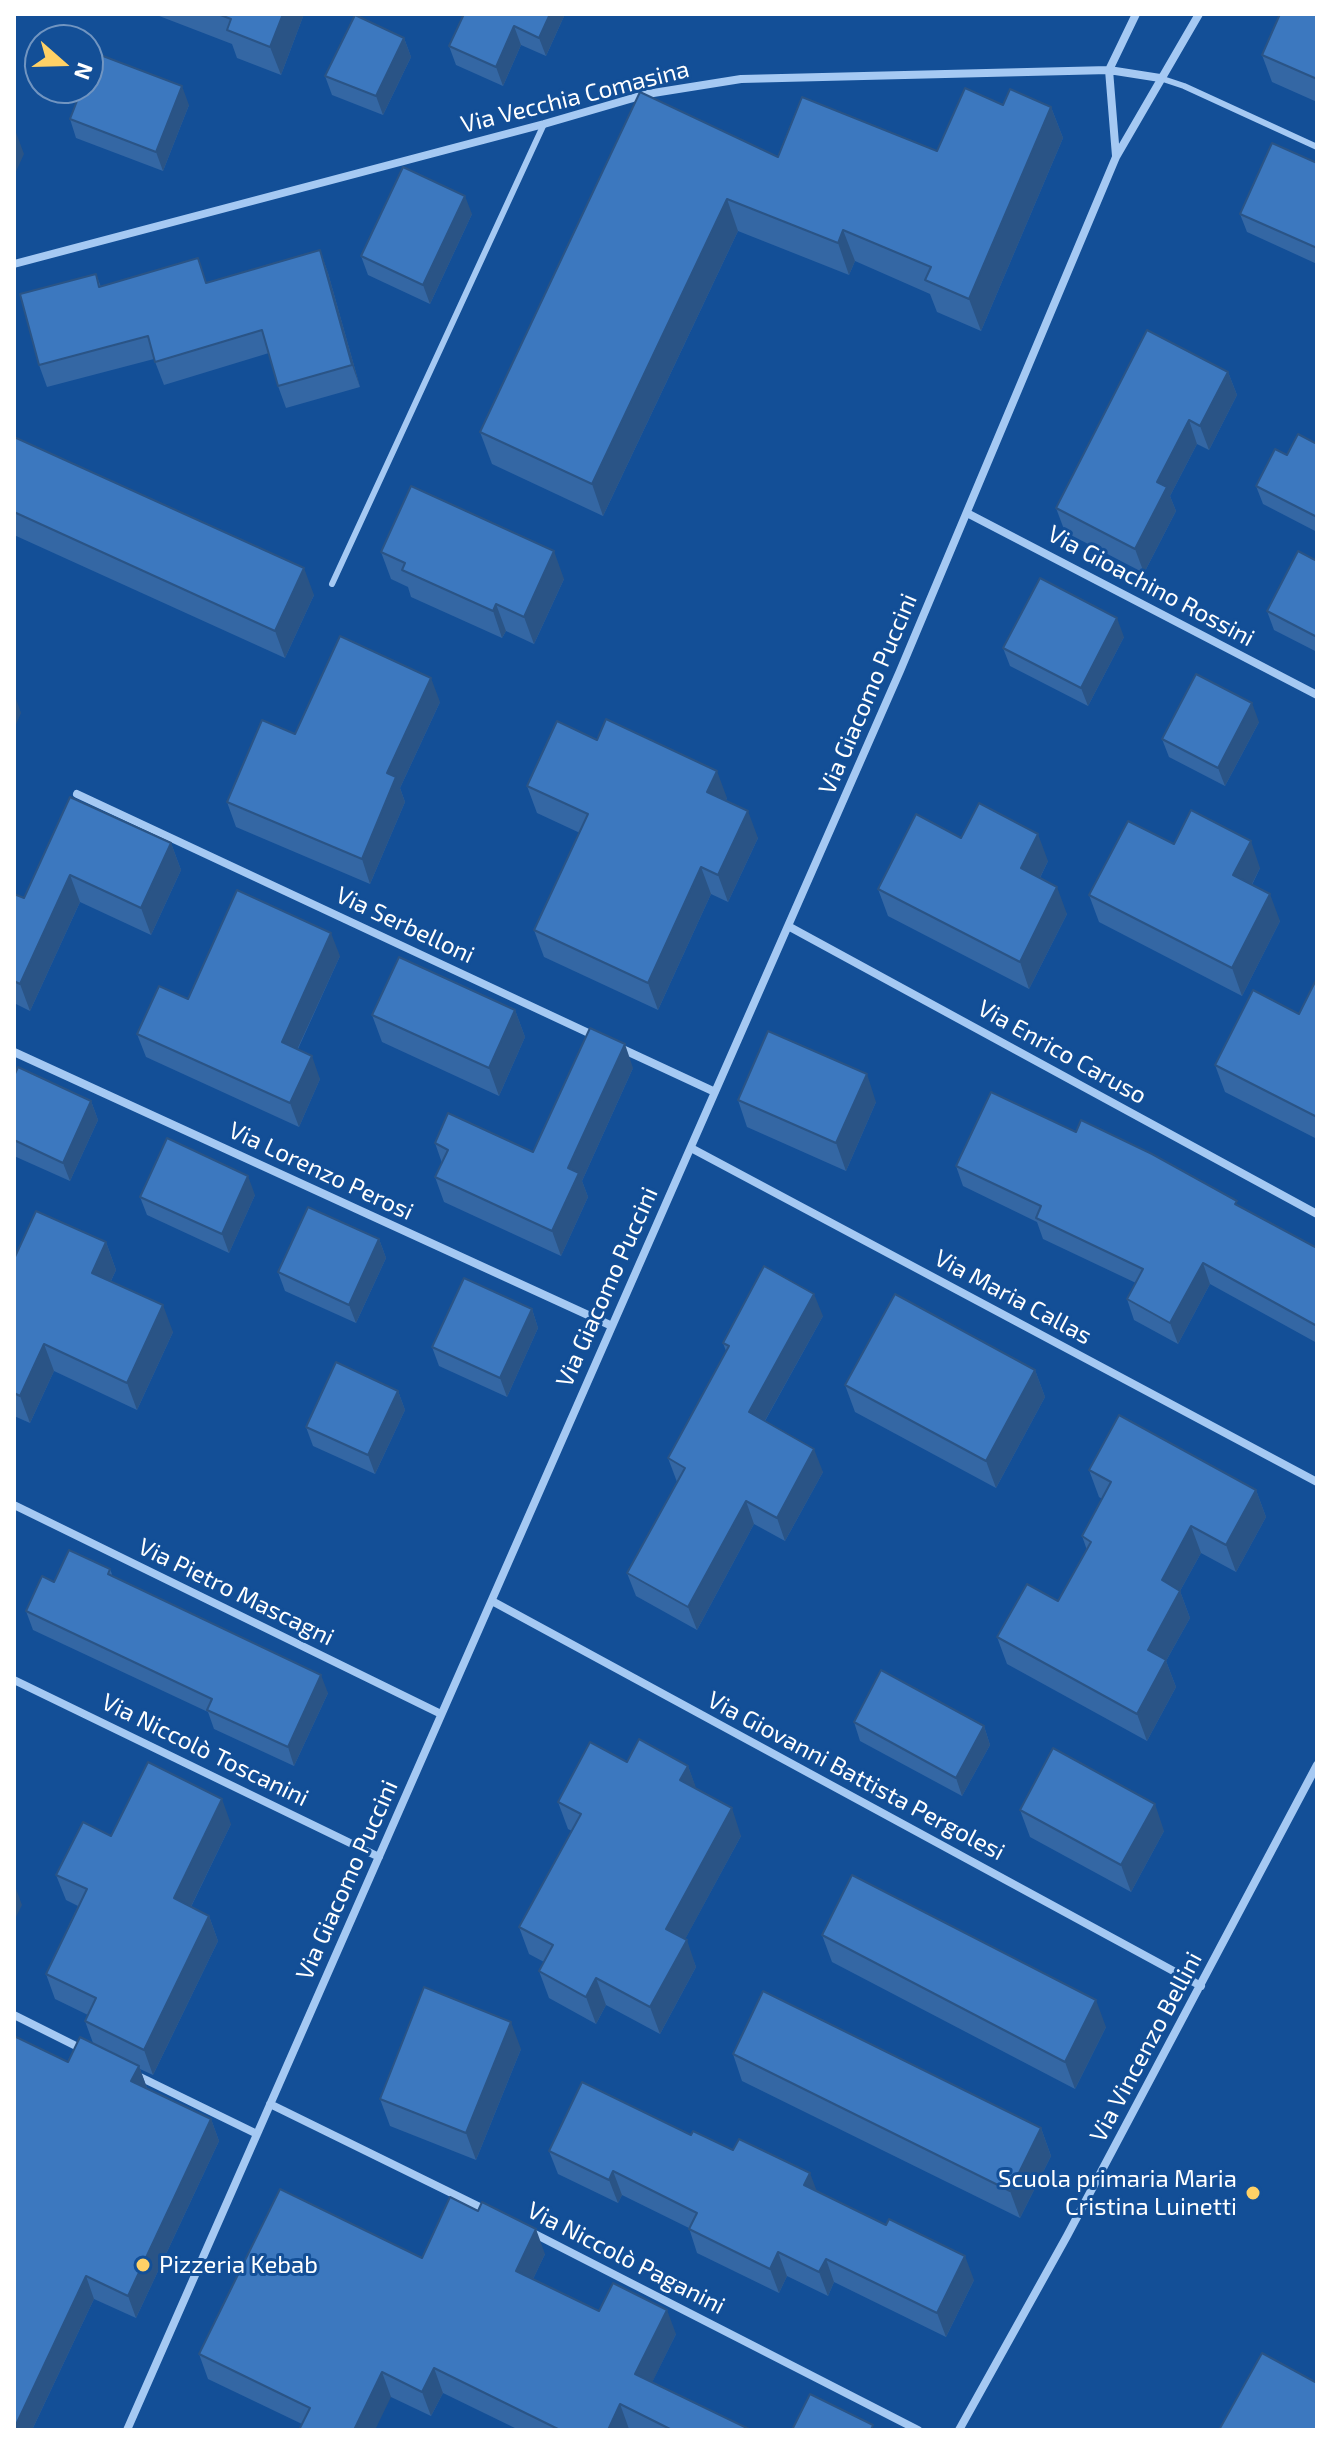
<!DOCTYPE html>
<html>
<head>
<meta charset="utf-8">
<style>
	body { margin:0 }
	#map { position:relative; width:1331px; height:2444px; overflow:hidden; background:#134f97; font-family:"Exo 2",sans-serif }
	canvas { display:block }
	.frame { position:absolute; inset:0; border:16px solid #fff; pointer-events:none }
	.north { position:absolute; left:24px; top:24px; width:80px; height:80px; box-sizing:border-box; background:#134f97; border:2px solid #7195c1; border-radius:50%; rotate:110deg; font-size:22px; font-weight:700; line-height:32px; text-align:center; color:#fff }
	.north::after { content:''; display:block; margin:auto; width:28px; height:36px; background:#ffd166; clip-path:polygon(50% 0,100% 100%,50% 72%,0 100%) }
</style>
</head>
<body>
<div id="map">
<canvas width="1331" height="2444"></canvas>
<div class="frame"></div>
<div class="north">N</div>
</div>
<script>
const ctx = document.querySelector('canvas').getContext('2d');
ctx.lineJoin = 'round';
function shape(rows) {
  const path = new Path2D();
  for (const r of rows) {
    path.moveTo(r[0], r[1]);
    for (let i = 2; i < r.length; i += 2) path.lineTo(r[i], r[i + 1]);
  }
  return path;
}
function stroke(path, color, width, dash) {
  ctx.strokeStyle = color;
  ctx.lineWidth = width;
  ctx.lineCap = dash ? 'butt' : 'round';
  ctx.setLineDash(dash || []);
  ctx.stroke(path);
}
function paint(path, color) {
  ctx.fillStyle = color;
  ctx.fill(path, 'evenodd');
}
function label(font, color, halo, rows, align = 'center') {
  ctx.font = font + ' "Exo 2",sans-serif';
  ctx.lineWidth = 6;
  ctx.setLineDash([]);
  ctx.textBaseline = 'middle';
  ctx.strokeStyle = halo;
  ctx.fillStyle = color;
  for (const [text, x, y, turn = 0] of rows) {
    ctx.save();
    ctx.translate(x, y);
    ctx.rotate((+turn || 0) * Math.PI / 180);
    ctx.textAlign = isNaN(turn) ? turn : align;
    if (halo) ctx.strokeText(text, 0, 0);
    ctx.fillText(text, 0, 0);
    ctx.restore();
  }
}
const lane = shape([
	[1160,78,1184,86,1317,147],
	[332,584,544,124]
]);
const street = shape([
	[1116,156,1109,70,1136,14],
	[14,264,544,124,647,94,741,79,1109,70,1160,78],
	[967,513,1317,695],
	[77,794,595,1036],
	[788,926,1317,1214],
	[618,1047,715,1092],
	[14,1052,612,1326],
	[691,1148,1317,1482],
	[14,1505,441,1714],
	[492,1601,1201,1986],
	[14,1680,379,1857],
	[14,2015,84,2050],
	[136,2075,257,2134],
	[270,2104,486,2210],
	[531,2232,918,2430],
	[127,2430,900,671,1116,157,1199,14],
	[959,2430,1067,2236,1317,1765]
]);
const wall = shape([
	[154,14,304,14,281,75,237,58,232,44],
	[464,14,565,14,546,56,521,45,503,86,456,65,449,46],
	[1317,14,1317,102,1272,82,1262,55],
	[404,38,411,57,383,115,332,95,325,76],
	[640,92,778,157,937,151,1003,105,1051,107,1063,138,981,331,937,312,930,294,855,261,849,275,738,231,603,516,492,464,480,432],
	[189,105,163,171,76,138,70,119],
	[1317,163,1317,264,1247,232,1240,214],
	[472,214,430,304,368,275,361,256],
	[320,250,328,273,360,387,286,408,278,386,269,353,164,385,154,359,47,387,39,365,96,274,101,287,207,283],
	[1228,372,1237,395,1209,450,1197,444,1170,496,1176,511,1144,573,1065,532,1056,508],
	[14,437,314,595,285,658,14,535],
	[1317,444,1317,532,1263,504,1256,486,1287,455],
	[381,552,564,579,534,644,506,631,502,638,411,597,408,587,391,579],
	[1317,561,1317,652,1274,630,1267,611],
	[1124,637,1088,706,1010,666,1003,648],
	[440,702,400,788,405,802,370,884,236,827,227,802,295,734],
	[1259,722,1225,786,1169,757,1162,739],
	[597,740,727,798,726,800,758,838,728,902,711,894,658,1010,544,957,534,930,580,833,537,813,527,786],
	[70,797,171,843,181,870,151,935,80,902,30,1011,14,1003,14,894,24,898],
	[961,838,1048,861,1040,878,1067,914,1029,989,888,916,878,889],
	[1174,844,1260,868,1252,885,1280,921,1242,996,1099,922,1089,895],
	[340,956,298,1049,320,1079,299,1127,146,1057,137,1034,188,999],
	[1317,980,1317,1139,1225,1092,1215,1065,1299,1014],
	[515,1010,525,1037,499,1096,382,1042,372,1015],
	[633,1068,582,1181,588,1197,561,1256,444,1202,435,1177,442,1163,435,1143,533,1152],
	[14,1076,91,1101,98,1120,70,1181,14,1156],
	[738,1100,876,1102,846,1171,747,1127],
	[1076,1132,1239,1206,1317,1248,1317,1343,1210,1284,1178,1344,1134,1320,1127,1299,1136,1283,1043,1239,1037,1222,963,1186,956,1166],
	[255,1195,229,1253,147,1215,140,1197],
	[379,1239,386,1258,356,1323,285,1291,278,1272],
	[106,1242,116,1270,111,1281,173,1332,137,1410,54,1371,30,1423,14,1416,14,1259],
	[532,1309,538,1328,507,1397,439,1366,432,1347],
	[823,1316,765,1421,823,1472,785,1541,754,1524,697,1630,636,1596,627,1573,677,1482,668,1458,726,1351,723,1343],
	[1035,1370,1045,1397,996,1488,855,1412,845,1385],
	[398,1391,405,1410,375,1474,313,1446,306,1427],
	[1089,1470,1256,1490,1266,1517,1236,1572,1201,1553,1180,1591,1190,1618,1166,1661,1176,1687,1147,1741,1007,1664,997,1637,1058,1601,1087,1550,1082,1536,1102,1499,1099,1497],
	[110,1569,113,1577,328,1693,294,1766,214,1729,208,1712,33,1630,26,1611,54,1582],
	[854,1722,984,1726,990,1745,962,1796,860,1741],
	[627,1762,688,1766,696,1789,741,1836,685,1939,696,1967,660,2034,606,2005,596,2024,549,1998,539,1971,544,1962,529,1954,519,1927,572,1831,568,1829,558,1802],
	[1020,1810,1164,1831,1131,1892,1030,1837],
	[231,1824,191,1907,209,1916,218,1941,153,2075,140,2069,147,2088,211,2119,219,2141,136,2318,94,2299,32,2430,14,2430,68,2062,93,2043,85,2021,88,2015,55,1999,46,1974,78,1906,66,1900,56,1875,111,1836],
	[822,1935,1106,2027,1075,2089,832,1962],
	[521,2049,476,2160,390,2126,380,2099],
	[733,2054,1041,2128,1051,2156,1020,2218,742,2081],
	[691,2135,817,2191,974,2280,946,2337,834,2282,828,2296,787,2276,779,2293,697,2253,689,2228,622,2195,618,2203,558,2174,549,2151],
	[545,2254,533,2279,599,2311,676,2334,652,2382,751,2430,519,2430,443,2393,431,2416,391,2397,302,2424,208,2379,199,2354,422,2258]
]);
const shadedWall = shape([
	[283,14,304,14,281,75,270,47],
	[550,14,565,14,546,56,539,38],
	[514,26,521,45,503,86,496,67],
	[404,38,411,57,383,115,376,96],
	[182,86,189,105,163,171,156,152],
	[1051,107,1063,138,981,331,969,299],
	[14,127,24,154,14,176],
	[465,196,472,214,430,304,423,285],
	[727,199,738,231,603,516,592,484],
	[843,230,855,261,849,275,838,243],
	[320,250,328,273,360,387,352,365],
	[1228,372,1237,395,1209,450,1200,426],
	[1189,420,1197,444,1170,496,1176,511,1144,573,1135,549,1157,482],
	[554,551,564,579,534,644,524,617],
	[304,568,314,595,285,658,275,631],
	[496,604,506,631,502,638,493,611],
	[1117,618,1124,637,1088,706,1081,688],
	[431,678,440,702,400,788,405,802,370,884,362,859,387,773],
	[14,693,21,713,14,729],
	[1252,703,1259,722,1225,786,1218,768],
	[717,771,727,798,717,819,707,792],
	[748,811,758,838,728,902,718,875],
	[1038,834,1048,861,1031,896,1021,868],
	[1251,841,1260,868,1243,902,1233,875],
	[171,843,181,870,151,935,141,908],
	[701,867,711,894,658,1010,648,983],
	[70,875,80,902,30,1011,20,984],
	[1057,887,1067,914,1029,989,1020,962],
	[1270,894,1280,921,1242,996,1232,968],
	[331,933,340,956,290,1065,282,1042],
	[515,1010,525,1037,499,1096,489,1068],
	[625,1044,633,1068,582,1181,588,1197,561,1256,552,1231,568,1168],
	[312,1056,320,1079,299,1127,290,1103],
	[867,1074,876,1102,846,1171,836,1143],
	[91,1101,98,1120,70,1181,63,1163],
	[248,1176,255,1195,229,1253,222,1234],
	[379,1239,386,1258,356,1323,349,1305],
	[106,1242,116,1270,102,1300,92,1273],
	[1203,1263,1210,1284,1178,1344,1170,1323],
	[814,1294,823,1316,757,1435,749,1412],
	[163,1305,173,1332,137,1410,127,1383],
	[532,1309,538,1328,507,1397,500,1378],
	[44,1344,54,1371,30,1423,20,1396],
	[1035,1370,1045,1397,996,1488,986,1461],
	[398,1391,405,1410,375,1474,368,1455],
	[814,1449,823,1472,785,1541,777,1518],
	[1256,1490,1266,1517,1236,1572,1226,1545],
	[746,1501,754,1524,697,1630,688,1607],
	[1191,1526,1201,1553,1180,1591,1190,1618,1166,1661,1176,1687,1147,1741,1137,1714,1162,1580],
	[321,1675,328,1693,294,1766,288,1747],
	[984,1726,990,1745,962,1796,956,1778],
	[688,1766,698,1793,680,1780],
	[222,1799,231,1824,183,1923,174,1898],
	[1155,1804,1164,1831,1131,1892,1121,1865],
	[732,1808,741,1836,676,1956,666,1929],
	[15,1886,22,1905,14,1921,14,1889],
	[209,1916,218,1941,153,2075,144,2050],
	[687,1940,696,1967,660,2034,650,2007],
	[596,1978,606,2005,596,2024,586,1997],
	[1096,2000,1106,2027,1075,2089,1065,2062],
	[511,2022,521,2049,476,2160,466,2133],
	[139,2066,147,2088,131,2081],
	[211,2119,219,2141,136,2318,128,2296],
	[1041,2128,1051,2156,1020,2218,1010,2191],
	[613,2171,622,2195,618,2203,609,2180],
	[810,2173,819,2197,804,2185],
	[536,2229,545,2254,525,2296,516,2271],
	[778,2252,787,2276,779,2293,770,2269],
	[965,2256,974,2280,946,2337,937,2313],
	[826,2259,834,2282,828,2296,819,2272],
	[86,2276,94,2299,32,2430,14,2430],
	[667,2310,676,2334,644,2399,635,2374],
	[434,2368,443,2393,431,2416,422,2392],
	[382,2372,391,2397,375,2430,354,2430],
	[620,2404,629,2429,608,2430]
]);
const building = shape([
	[218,14,283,14,270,47,227,30,231,19,218,14],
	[464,14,550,14,539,38,514,26,496,67,449,46,464,14],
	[1280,14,1317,14,1317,79,1262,55,1280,14],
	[355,15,404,38,376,96,325,76,355,15],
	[95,53,182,86,156,152,70,119,82,88,88,88,88,71,95,53],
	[965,88,1003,105,1010,89,1051,107,969,299,925,280,931,267,843,230,838,243,727,199,592,484,480,432,640,92,778,157,802,97,937,151,965,88],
	[1272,143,1317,163,1317,248,1240,214,1272,143],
	[403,167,465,196,423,285,361,256,403,167],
	[320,250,352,365,278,386,262,330,155,362,148,336,39,365,20,294,96,274,99,287,198,258,206,283,320,250],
	[1147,330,1228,372,1200,426,1189,420,1157,482,1167,487,1135,549,1056,508,1147,330],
	[1298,434,1317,444,1317,517,1256,486,1275,449,1287,455,1298,434],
	[14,437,304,568,275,631,14,512,14,437],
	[411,486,554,551,524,617,496,604,493,611,402,570,405,563,381,552,411,486],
	[1298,551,1317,561,1317,637,1267,611,1298,551],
	[1040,578,1117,618,1081,688,1003,648,1040,578],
	[340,636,431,678,387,773,396,777,362,859,227,802,262,720,295,734,340,636],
	[1196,674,1252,703,1218,768,1162,739,1196,674],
	[606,719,717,771,707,792,748,811,718,875,701,867,648,983,534,930,588,814,527,786,557,721,597,740,606,719],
	[70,797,171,843,141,908,70,875,20,984,14,981,14,894,24,898,70,797],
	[979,803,1038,834,1021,868,1057,887,1020,962,878,889,916,814,961,838,979,803],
	[1191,810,1251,841,1233,875,1270,894,1232,968,1089,895,1128,821,1174,844,1191,810],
	[237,890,331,933,282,1042,312,1056,290,1103,137,1034,159,986,188,999,237,890],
	[399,957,515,1010,489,1068,372,1015,399,957],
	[1316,980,1317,980,1317,1117,1215,1065,1253,990,1299,1014,1316,980],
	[590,1028,625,1044,568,1168,579,1173,552,1231,435,1177,448,1150,435,1143,448,1113,533,1152,590,1028],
	[768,1031,867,1074,836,1143,738,1100,768,1031],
	[18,1067,91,1101,63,1163,14,1140,14,1076,18,1067],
	[991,1092,1076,1132,1081,1120,1152,1154,1237,1201,1235,1204,1317,1248,1317,1326,1203,1263,1170,1323,1127,1299,1143,1269,1036,1218,1041,1206,956,1166,991,1092],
	[167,1138,248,1176,222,1234,140,1197,167,1138],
	[308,1207,379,1239,349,1305,278,1272,308,1207],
	[36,1211,106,1242,92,1273,163,1305,127,1383,44,1344,20,1396,14,1393,14,1259,36,1211],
	[764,1266,814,1294,749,1412,814,1449,777,1518,746,1501,688,1607,627,1573,685,1468,668,1458,729,1346,723,1343,764,1266],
	[464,1278,532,1309,500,1378,432,1347,464,1278],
	[895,1294,1035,1370,986,1461,845,1385,895,1294],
	[336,1362,398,1391,368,1455,306,1427,336,1362],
	[1119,1415,1256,1490,1226,1545,1191,1526,1162,1580,1180,1591,1148,1650,1166,1660,1137,1714,997,1637,1027,1584,1058,1601,1091,1542,1082,1536,1111,1482,1089,1470,1119,1415],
	[69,1550,110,1569,108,1574,321,1675,288,1747,207,1710,212,1699,26,1611,42,1576,54,1582,69,1550],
	[881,1670,984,1726,956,1778,854,1722,881,1670],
	[639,1739,688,1766,680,1780,732,1808,666,1929,687,1940,650,2007,596,1978,586,1997,539,1971,553,1945,519,1927,581,1814,558,1802,590,1742,627,1762,639,1739],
	[1053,1748,1155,1804,1121,1865,1020,1810,1053,1748],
	[148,1762,222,1799,174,1898,209,1916,144,2050,85,2021,96,1998,46,1974,87,1889,56,1875,83,1822,111,1836,148,1762],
	[852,1875,1096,2000,1065,2062,822,1935,852,1875],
	[424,1987,511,2022,466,2133,380,2099,424,1987],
	[763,1991,1041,2128,1010,2191,733,2054,763,1991],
	[14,2036,68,2062,80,2037,139,2066,131,2081,211,2119,128,2296,86,2276,14,2429,14,2036],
	[582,2082,691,2135,693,2131,733,2150,739,2139,810,2173,804,2185,886,2225,889,2219,965,2256,937,2313,826,2259,819,2272,778,2252,770,2269,689,2229,697,2213,613,2171,609,2180,549,2151,582,2082],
	[280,2189,422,2258,450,2197,478,2211,482,2202,536,2229,516,2271,599,2311,613,2283,667,2310,635,2374,751,2430,672,2430,620,2404,608,2430,560,2430,434,2368,422,2392,382,2372,354,2430,299,2430,310,2408,199,2354,280,2189],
	[1262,2353,1317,2383,1317,2430,1219,2430,1262,2353],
	[810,2394,873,2425,871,2430,792,2430,810,2394]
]);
const markers = [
	[1253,2193,8,"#ffd166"],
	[143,2265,8,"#ffd166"]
];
const streetNames = [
	["Via Vecchia Comasina",575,97,-14],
	["Via Gioachino Rossini",1151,586,28],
	["Via Giacomo Puccini",868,694,-67],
	["Via Serbelloni",405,925,25],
	["Via Enrico Caruso",1062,1052,29],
	["Via Lorenzo Perosi",321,1171,25],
	["Via Giacomo Puccini",607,1287,-66],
	["Via Maria Callas",1013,1297,28],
	["Via Pietro Mascagni",236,1592,26],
	["Via Niccolò Toscanini",205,1750,26],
	["Via Giovanni Battista Pergolesi",856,1776,28],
	["Via Giacomo Puccini",347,1880,-66],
	["Via Vincenzo Bellini",1146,2047,-62],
	["Via Niccolò Paganini",626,2258,27]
];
const poiNames = [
	["Scuola primaria Maria",1237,2179],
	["Cristina Luinetti",1237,2207],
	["Pizzeria Kebab",159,2265,"left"]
];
stroke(lane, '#a5c9f3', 6);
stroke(street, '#a5c9f3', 8);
paint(wall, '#3467a4');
paint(shadedWall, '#2a5486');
paint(building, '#3c78bf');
stroke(building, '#2a5486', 2);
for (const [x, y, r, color] of markers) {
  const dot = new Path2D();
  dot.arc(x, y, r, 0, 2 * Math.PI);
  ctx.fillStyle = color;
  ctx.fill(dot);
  stroke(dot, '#134f97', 3);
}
label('24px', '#fff', '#134f97', streetNames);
label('24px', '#fff', '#134f97', poiNames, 'right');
</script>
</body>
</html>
